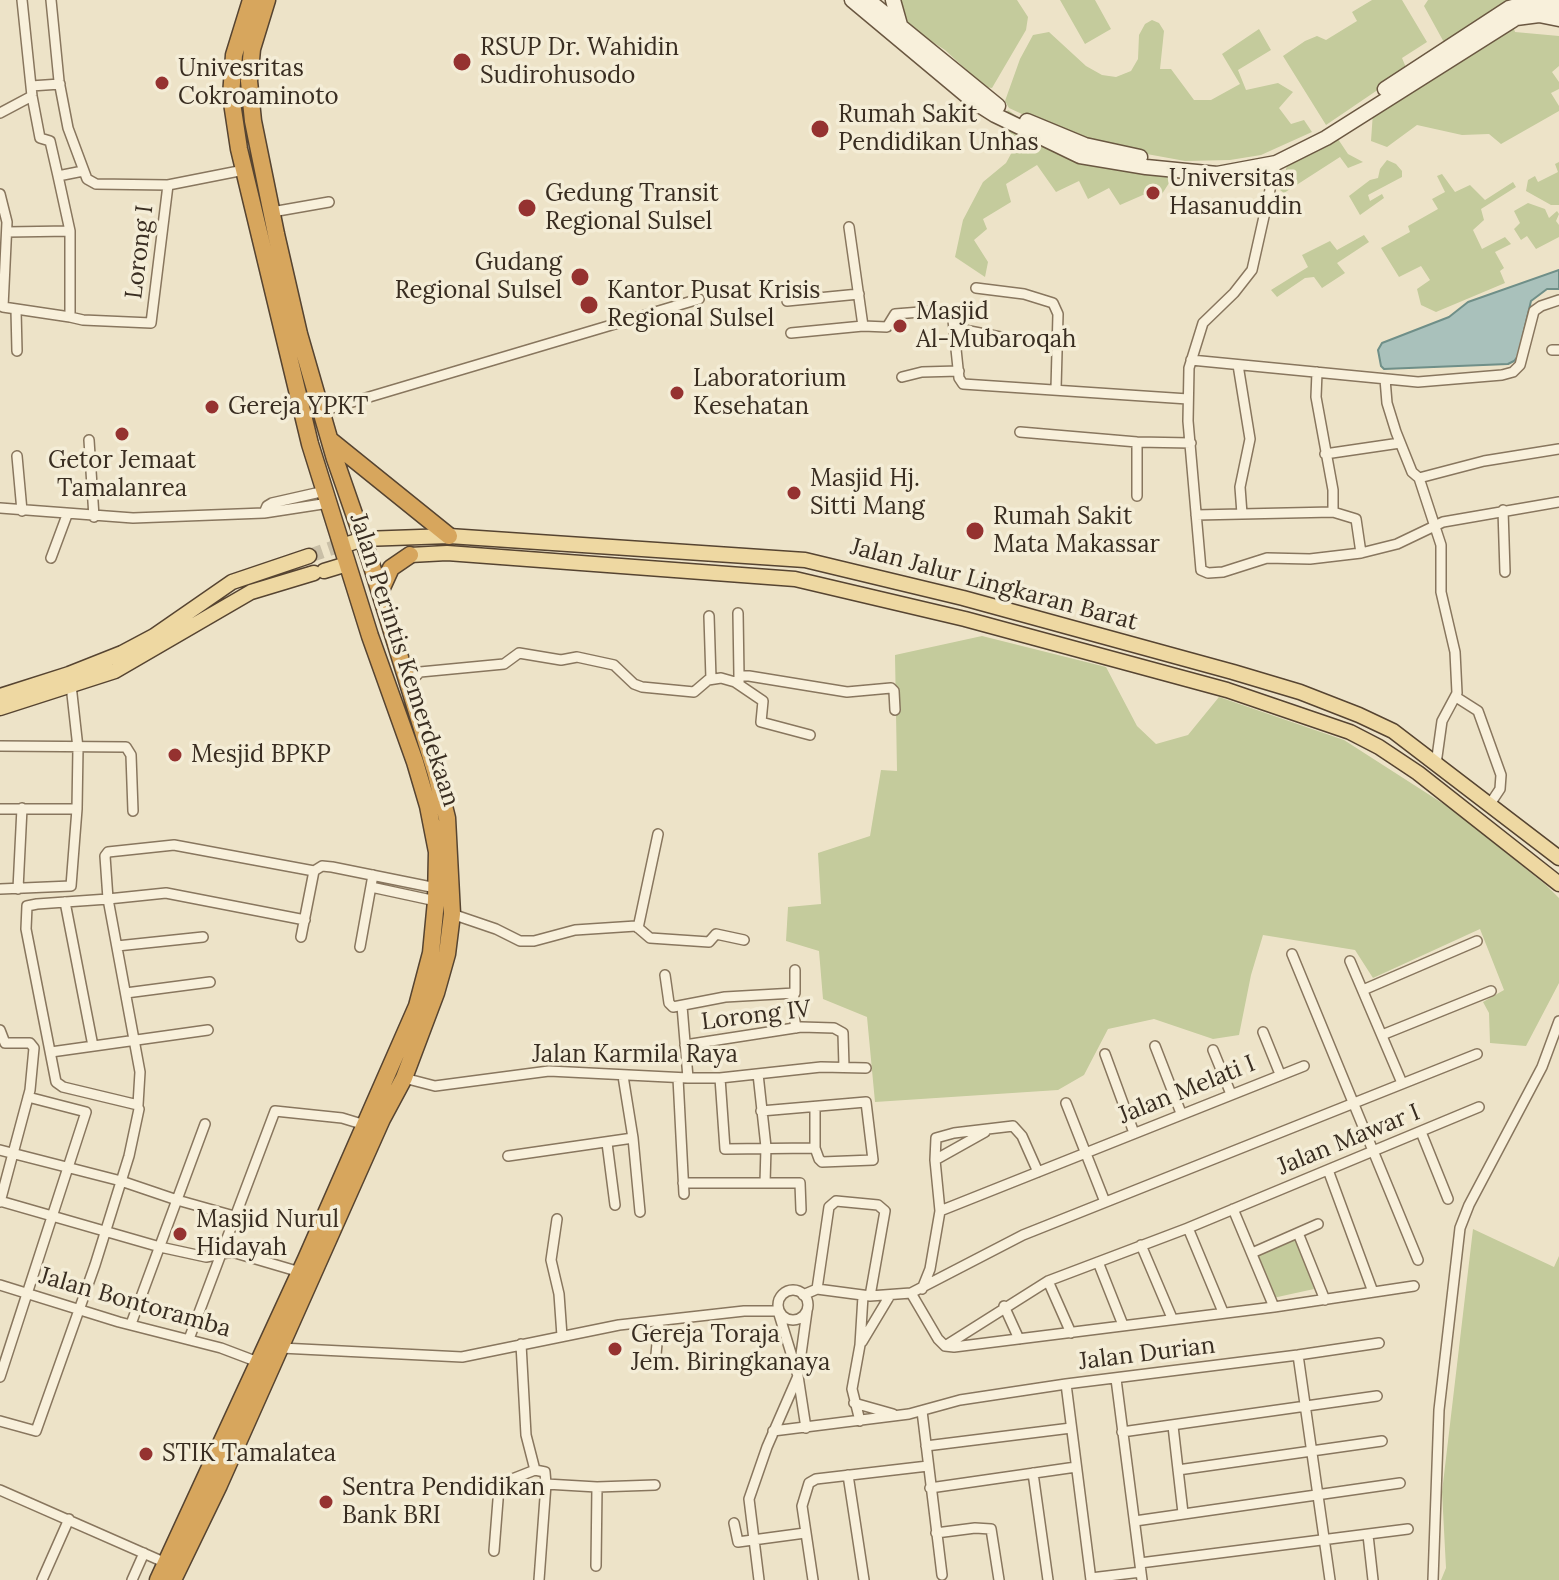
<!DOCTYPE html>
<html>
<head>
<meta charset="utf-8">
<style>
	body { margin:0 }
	canvas { display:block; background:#ede3c8 }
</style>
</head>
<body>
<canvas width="1559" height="1580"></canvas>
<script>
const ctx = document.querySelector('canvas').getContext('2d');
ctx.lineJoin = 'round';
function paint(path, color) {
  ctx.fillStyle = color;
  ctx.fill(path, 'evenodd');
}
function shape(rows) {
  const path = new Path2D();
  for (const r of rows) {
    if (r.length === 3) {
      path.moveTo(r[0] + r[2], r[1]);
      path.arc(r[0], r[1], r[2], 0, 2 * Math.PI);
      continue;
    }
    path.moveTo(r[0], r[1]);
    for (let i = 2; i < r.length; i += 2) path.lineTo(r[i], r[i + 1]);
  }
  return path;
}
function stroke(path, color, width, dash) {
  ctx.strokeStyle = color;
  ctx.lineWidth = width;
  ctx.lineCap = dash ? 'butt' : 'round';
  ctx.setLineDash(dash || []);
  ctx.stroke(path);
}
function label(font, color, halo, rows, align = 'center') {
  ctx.font = font + ' Lora,serif';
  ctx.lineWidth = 7;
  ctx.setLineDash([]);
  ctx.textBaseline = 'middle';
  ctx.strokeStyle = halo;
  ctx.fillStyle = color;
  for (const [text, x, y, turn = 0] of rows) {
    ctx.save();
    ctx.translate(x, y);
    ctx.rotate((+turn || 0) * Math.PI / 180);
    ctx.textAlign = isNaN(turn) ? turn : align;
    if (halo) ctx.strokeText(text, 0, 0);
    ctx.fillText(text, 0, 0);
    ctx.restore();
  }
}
const green = shape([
	[898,0,1017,0,1028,17,1026,30,992,88,985,87,945,50,918,33,902,17],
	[1060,0,1095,0,1111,29,1085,44],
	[1372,0,1402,0,1427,42,1402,58,1407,70,1326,125,1283,56,1305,41,1317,36,1326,40,1357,21,1352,12],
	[1428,0,1523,0,1446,46,1424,6],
	[1152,20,1159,23,1164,31,1160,69,1171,69,1194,100,1211,100,1240,84,1222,54,1259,29,1271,50,1238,70,1246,90,1278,83,1293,92,1279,108,1291,124,1304,120,1312,132,1261,155,1230,160,1185,161,1114,148,1052,128,1009,108,1005,101,1020,59,1033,35,1049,32,1086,66,1102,75,1116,77,1131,71,1138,59,1139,35,1145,24],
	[1512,23,1515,32,1559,36,1559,66,1552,72,1559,82,1559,89,1551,93,1559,106,1559,111,1501,144,1489,134,1462,135,1417,125,1387,147,1371,141,1373,112],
	[1008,110,1038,131,1089,151,1171,165,1169,183,1162,194,1152,191,1120,205,1109,188,1088,199,1079,181,1056,192,1037,165,1006,184,1011,202,983,219,987,229,974,240,988,262,985,277,955,257,963,220,983,182,1006,163,1018,141,1001,123],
	[1338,139,1348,154,1363,162,1348,168,1340,157,1284,193,1280,190,1288,162],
	[1387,160,1396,164,1402,171,1402,177,1368,195,1370,201,1382,194,1384,198,1360,215,1349,196,1370,180,1378,178,1380,169],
	[1559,162,1559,205,1551,205,1526,191,1528,180,1535,176,1538,182,1558,172,1555,164],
	[1442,174,1455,192,1470,185,1485,200,1513,182,1516,187,1481,209,1484,220,1473,230,1482,249,1505,237,1511,244,1495,252,1504,268,1500,271,1505,283,1436,312,1421,305,1417,289,1430,280,1421,266,1399,277,1381,248,1410,232,1408,226,1438,209,1432,199,1445,192,1437,176],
	[1528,203,1545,209,1549,218,1557,211,1559,214,1556,221,1559,225,1559,237,1536,249,1527,236,1521,240,1514,229,1520,223,1514,211],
	[1364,235,1369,242,1337,263,1345,273,1322,288,1314,277,1305,278,1277,297,1271,290,1308,267,1302,255,1330,241,1337,250],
	[982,636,1106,667,1137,726,1156,744,1188,735,1219,697,1344,740,1453,810,1546,885,1559,898,1559,983,1526,1046,1490,1043,1489,1013,1483,1002,1504,990,1480,929,1373,978,1355,950,1263,935,1251,975,1239,1035,1213,1039,1154,1019,1108,1029,1084,1075,1058,1090,875,1102,867,1017,823,999,819,951,786,941,788,907,821,904,818,853,870,836,881,770,897,771,895,655],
	[1473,1229,1554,1267,1559,1256,1559,1580,1441,1580,1446,1568,1442,1492],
	[1295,1238,1314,1289,1273,1298,1256,1257]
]);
const water = shape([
	[1559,270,1559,289,1547,289,1531,301,1518,356,1514,361,1508,364,1384,369,1381,366,1378,350,1382,343,1449,317,1468,302,1559,270]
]);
const primaryTunnel = shape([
	[309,556,335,547,339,536]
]);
const street = shape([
	[22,0,32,96,40,138,50,141,58,176],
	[51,0,59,81,68,128,87,179,96,184,168,185,244,170],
	[31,86,60,84],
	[0,113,32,96],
	[1276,163,1252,270,1234,293,1203,323,1189,368,1188,421,1201,570,1208,573,1223,572,1267,558,1310,559,1361,553,1397,544,1443,522,1559,502],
	[83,171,58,176,70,231,70,317,83,320,151,323,168,185],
	[0,194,7,222,3,307,70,317],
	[272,212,329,202],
	[849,227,863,326,887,327,895,314,946,310,953,320,959,378,963,384,1188,399],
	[7,232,70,231],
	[976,288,1024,294,1053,303,1058,314,1056,389],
	[787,301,859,294],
	[16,310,17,351],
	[954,328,1021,341],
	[791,333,863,326],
	[1552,350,1559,350],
	[1191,360,1418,382,1502,375,1513,372,1520,365,1534,311,1541,306,1559,300],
	[1238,365,1250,439,1240,487,1242,514],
	[1317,372,1316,397,1333,490,1333,512],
	[902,377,922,372,959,371],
	[1385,379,1387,403,1396,432,1412,472,1419,478,1484,461,1559,449],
	[322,411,699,299],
	[1020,432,1137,442,1191,443],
	[89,440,94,517],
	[1325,454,1400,443],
	[17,456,22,511],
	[1419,478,1441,545,1441,592,1455,652,1457,693,1442,721,1436,764],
	[1137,496,1137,442],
	[0,508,133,518,264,513,329,503],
	[1503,510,1505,572],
	[264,513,267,506,272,503,325,491],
	[1196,515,1333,512,1356,519,1361,553],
	[51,558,67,515],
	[738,613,739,676],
	[709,616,711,679],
	[408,684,420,672,504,664,519,653,561,660,577,657,614,665,634,684,642,687,694,692,708,680,721,678,735,682,763,701,761,722,810,735],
	[739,684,739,676,749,676,847,692,891,688,894,691,895,710],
	[1456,697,1478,711,1501,775,1500,789,1490,804],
	[0,746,126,747,131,755,133,811],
	[0,809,77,809],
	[371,887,436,901],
	[0,889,71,886,77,809,78,748,71,685],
	[18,889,22,808],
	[65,902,93,1046],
	[452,914,496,929,520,941,534,941,575,930,636,926,650,938,709,942,716,934,744,940],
	[305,920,166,893,108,899,37,904,27,906,26,929,56,1082,63,1087,138,1105,140,1072,108,899,105,856,108,852,174,845,314,871,322,866,332,867,436,888],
	[638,928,658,834],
	[301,937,314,871],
	[117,946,203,937],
	[360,947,373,875],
	[1292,954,1418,1260],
	[1350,961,1402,1083],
	[795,970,795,991,792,1003,796,1028],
	[665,975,669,1003,673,1007,725,997,795,993],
	[1363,990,1477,941],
	[126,993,210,982],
	[682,1006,688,1078],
	[0,1030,5,1043,30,1043,34,1048,30,1090,0,1202],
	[1263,1032,1280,1074],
	[1382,1035,1491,991],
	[685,1045,801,1027,834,1028,843,1033,844,1067],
	[1155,1046,1181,1113],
	[1213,1050,1231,1094],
	[51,1052,208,1030],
	[1105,1054,1134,1133],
	[758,1074,766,1147,765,1183],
	[623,1076,633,1138,640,1212],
	[404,1078,435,1086,549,1071,688,1078,720,1078,821,1067,866,1068],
	[678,1078,684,1194],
	[720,1078,725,1149,815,1148],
	[1066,1103,1105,1202],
	[761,1111,866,1102,873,1160,822,1162,819,1159,815,1148,815,1107],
	[1421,1132,1448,1199],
	[607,1143,615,1205],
	[0,1150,121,1181,177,1200,234,1216],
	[508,1156,633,1138],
	[935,1160,985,1132],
	[1328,1170,1373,1292],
	[683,1183,800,1183,801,1210],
	[0,1201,160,1247,206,1257,232,1252,300,1272],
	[1233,1209,1274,1307],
	[940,1211,1304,1066],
	[557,1219,551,1260,559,1294,562,1336],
	[1188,1228,1223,1312],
	[1298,1233,1325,1300],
	[1141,1245,1172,1318],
	[1252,1253,1318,1224],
	[1098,1262,1123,1325],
	[1048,1281,1071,1333],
	[0,1285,119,1322,221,1348,258,1362],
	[817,1289,829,1207,836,1201,878,1205,885,1211,870,1296],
	[922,1289,930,1269,940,1211,935,1160,936,1138,954,1133,1013,1126,1022,1136,1038,1172],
	[793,1305,15],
	[911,1293,938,1339,945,1346,954,1347,1274,1307,1414,1286],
	[803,1295,817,1289,870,1296,911,1293,1023,1235,1477,1054],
	[1004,1306,1019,1339],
	[131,1324,205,1124],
	[189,1339,275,1111,342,1118,365,1125],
	[862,1342,889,1297],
	[521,1344,526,1435,535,1470,545,1472,546,1484,597,1487,596,1566],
	[945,1346,1048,1281,1188,1228,1479,1107],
	[281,1348,462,1357,619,1325,744,1311,778,1311,798,1376,767,1447,749,1499,759,1580],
	[1298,1355,1330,1580],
	[655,1366,659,1321],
	[0,1377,86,1112,28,1097],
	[1116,1379,1142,1580],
	[1066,1384,1091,1580],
	[854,1403,893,1414],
	[922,1411,942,1575],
	[0,1421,36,1431,95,1265,129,1156,139,1109],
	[860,1421,852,1389,860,1345,863,1296],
	[1173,1426,1183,1513],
	[806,1428,798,1376,807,1311],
	[773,1431,909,1414,960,1400,1066,1384,1298,1355,1379,1343],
	[1122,1432,1377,1396],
	[926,1446,1071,1428],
	[1178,1470,1382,1441],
	[1033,1473,1048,1580],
	[848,1475,864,1580],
	[597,1487,655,1485],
	[930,1488,1076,1467],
	[0,1490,166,1563],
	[1135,1521,1400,1483],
	[734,1523,738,1542,805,1533],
	[936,1533,975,1528,991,1529,999,1580],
	[1368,1535,1373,1580],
	[494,1551,499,1487,507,1481,535,1470],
	[1140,1563,1408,1529],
	[1091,1578,1141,1572],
	[42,1580,69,1519],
	[132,1580,144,1553],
	[539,1580,546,1484],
	[813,1580,802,1506,809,1483,816,1479,928,1466],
	[1433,1580,1439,1410,1460,1228,1469,1205,1542,1067,1559,1021]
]);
const secondary = shape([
	[852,0,973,101,995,115,1080,156,1146,167,1217,174,1276,163,1326,138,1516,18,1539,15,1559,19],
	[868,0,998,106],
	[893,0,900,25],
	[1385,89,1509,8,1528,3,1559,6],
	[1027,121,1085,145,1140,157]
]);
const primary = shape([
	[342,546,363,539,449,536,805,560,963,598,1233,672,1300,692,1359,715,1393,731,1559,858],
	[410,555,447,553,795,579,965,619,1227,690,1350,732,1379,747,1418,773,1559,884],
	[324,571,347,564],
	[0,696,69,674,122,653,154,636,232,582,309,556],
	[0,708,115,671,251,592,314,573]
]);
const highway = shape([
	[330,440,449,536],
	[380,592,391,568,410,555],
	[158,1580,306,1259,417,1006,431,953,436,901,437,852,428,806,415,762,370,636,310,444,239,149,231,96,234,55,251,0],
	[173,1580,219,1485,382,1119,404,1078,436,993,447,954,452,914,447,818,436,774,369,557,335,459,299,334,276,234,253,121,249,81,252,49,267,0]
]);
const markers = [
	[462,62,10,"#953230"],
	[162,83,8,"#953230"],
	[820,129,10,"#953230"],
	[1153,193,8,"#953230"],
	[527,208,10,"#953230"],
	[580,277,10,"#953230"],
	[589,305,10,"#953230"],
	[900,326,8,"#953230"],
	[677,393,8,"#953230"],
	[212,407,8,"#953230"],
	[122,434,8,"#953230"],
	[794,493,8,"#953230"],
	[975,531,10,"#953230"],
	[175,755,8,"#953230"],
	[180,1234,8,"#953230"],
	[615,1349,8,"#953230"],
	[146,1454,8,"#953230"],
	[326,1502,8,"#953230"]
];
const poiNames = [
	["RSUP Dr. Wahidin",480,48],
	["Sudirohusodo",480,76],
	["Univesritas",178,69],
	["Cokroaminoto",178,97],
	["Rumah Sakit",838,115],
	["Pendidikan Unhas",838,143],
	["Universitas",1169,179],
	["Hasanuddin",1169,207],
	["Gedung Transit",545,194],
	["Regional Sulsel",545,222],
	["Gudang",562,263,"right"],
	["Regional Sulsel",562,291,"right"],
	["Kantor Pusat Krisis",607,291],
	["Regional Sulsel",607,319],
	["Masjid",916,312],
	["Al-Mubaroqah",916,340],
	["Laboratorium",693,379],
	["Kesehatan",693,407],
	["Gereja YPKT",228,407],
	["Getor Jemaat",122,461,"center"],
	["Tamalanrea",122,489,"center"],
	["Masjid Hj.",810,479],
	["Sitti Mang",810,507],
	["Rumah Sakit",993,517],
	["Mata Makassar",993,545],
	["Mesjid BPKP",191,755],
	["Masjid Nurul",196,1220],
	["Hidayah",196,1248],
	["Gereja Toraja",631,1335],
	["Jem. Biringkanaya",631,1363],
	["STIK Tamalatea",162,1454],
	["Sentra Pendidikan",342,1488],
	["Bank BRI",342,1516]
];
const streetNames = [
	["Lorong I",140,252,-83],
	["Jalan Jalur Lingkaran Barat",994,585,15],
	["Jalan Perintis Kemerdekaan",404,660,72],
	["Lorong IV",756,1016,-7],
	["Jalan Karmila Raya",635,1055],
	["Jalan Melati I",1187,1090,-22],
	["Jalan Mawar I",1349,1140,-22],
	["Jalan Bontoramba",135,1303,16],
	["Jalan Durian",1147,1354,-7]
];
paint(green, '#c4cb9c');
paint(water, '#a9c1bb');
stroke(water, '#6f8f88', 2);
stroke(primaryTunnel, '#c9bfa7', 14, [14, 7]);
stroke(street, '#88765e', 12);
stroke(secondary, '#6a5741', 17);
stroke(primary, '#564431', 17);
stroke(highway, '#564431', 19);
stroke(street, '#f8f0db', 9);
stroke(secondary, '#f8f0db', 14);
stroke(primary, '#eed8a2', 14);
stroke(highway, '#d7a65d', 16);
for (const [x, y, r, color] of markers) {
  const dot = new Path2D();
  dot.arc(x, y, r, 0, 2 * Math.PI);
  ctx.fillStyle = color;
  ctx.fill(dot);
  stroke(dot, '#f4edd7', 3);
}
label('24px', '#392d21', '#f4edd7', poiNames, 'left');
label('24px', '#392d21', '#f4edd7', streetNames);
</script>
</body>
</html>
